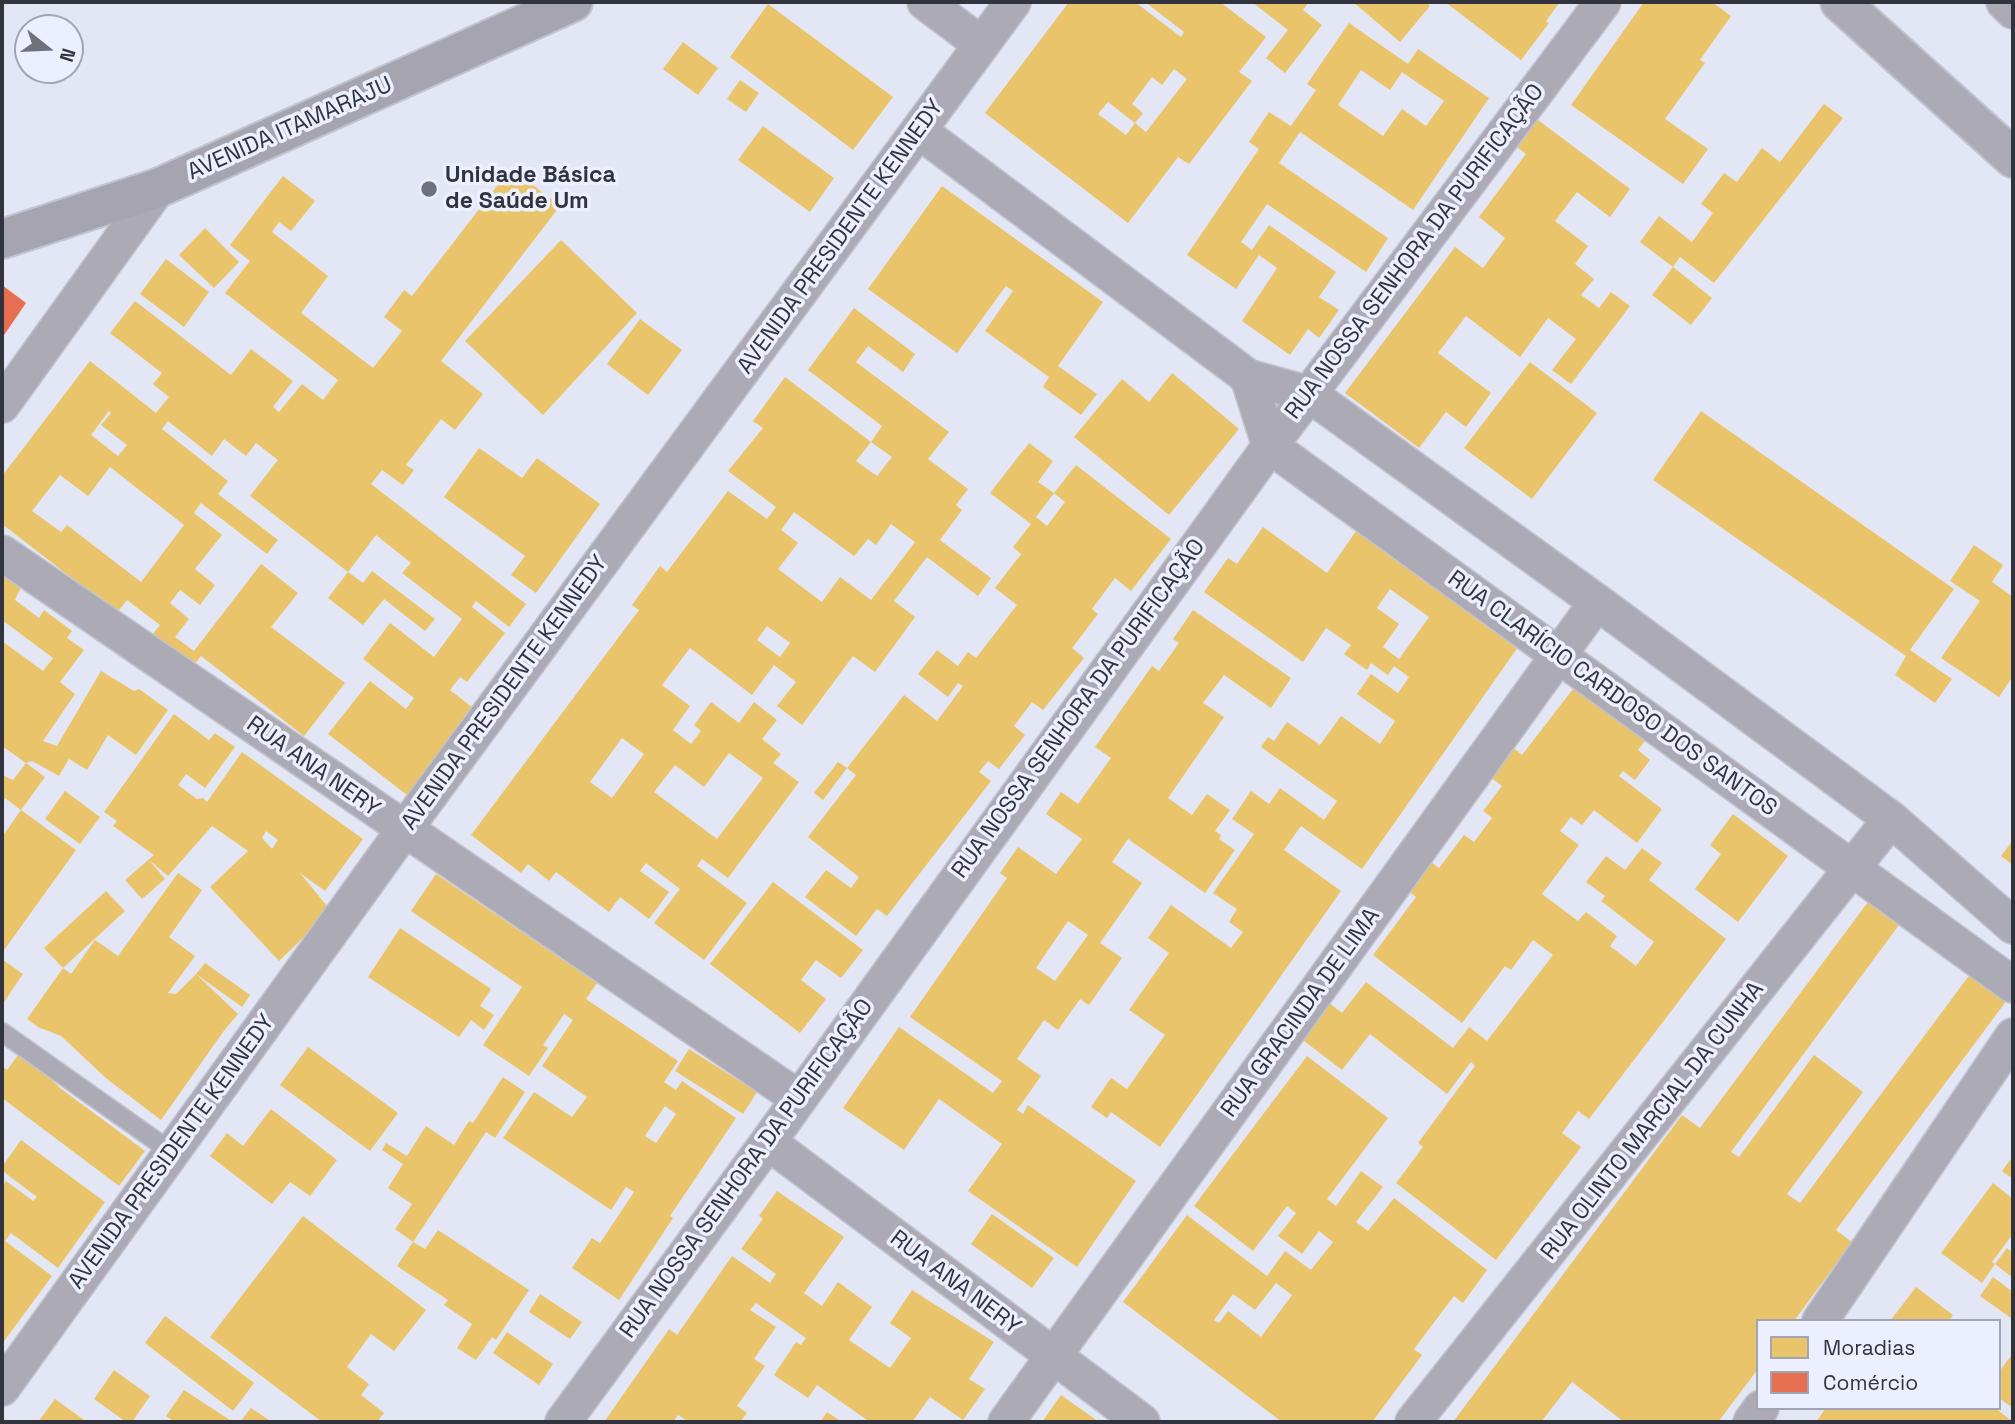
<!DOCTYPE html>
<html>
<head>
<meta charset="utf-8">
<style>
	body { margin:0 }
	#map { position:relative; width:2015px; height:1424px; overflow:hidden; background:#e3e6f5; font-family:"Space Grotesk",sans-serif }
	canvas { display:block }
	.frame { position:absolute; inset:0; border:4px solid #31333d; pointer-events:none }
	.legend { position:absolute; left:1756px; top:1319px; width:245px; height:91px; box-sizing:border-box; background:#ecefff; border:2px solid #a1a4b1; margin:0; padding:9px 12px; list-style:none; font-size:21px; color:#31333d }
	.legend li { display:flex; align-items:center; gap:14px; height:35px }
	.legend b { width:35px; border:2px solid #a1a4b1 }
	.north { position:absolute; left:14px; top:14px; width:70px; height:70px; box-sizing:border-box; background:#ecefff; border:2px solid #a1a4b1; border-radius:50%; rotate:108deg; font-size:19px; font-weight:700; line-height:28px; text-align:center; color:#31333d }
	.north::after { content:''; display:block; margin:auto; width:24px; height:32px; background:#6f727d; clip-path:polygon(50% 0,100% 100%,50% 72%,0 100%) }
</style>
</head>
<body>
<div id="map">
<canvas width="2015" height="1424"></canvas>
<div class="frame"></div>
<ul class="legend">
<li><b style="height:19px;background:#e9c46a"></b>Moradias</li>
<li><b style="height:19px;background:#e76f51"></b>Comércio</li>
</ul>
<div class="north">N</div>
</div>
<script>
const ctx = document.querySelector('canvas').getContext('2d');
ctx.lineJoin = 'round';
function paint(path, color) {
  ctx.fillStyle = color;
  ctx.fill(path, 'evenodd');
}
function shape(rows) {
  const path = new Path2D();
  for (const r of rows) {
    path.moveTo(r[0], r[1]);
    for (let i = 2; i < r.length; i += 2) path.lineTo(r[i], r[i + 1]);
  }
  return path;
}
function stroke(path, color, width, dash) {
  ctx.strokeStyle = color;
  ctx.lineWidth = width;
  ctx.lineCap = dash ? 'butt' : 'round';
  ctx.setLineDash(dash || []);
  ctx.stroke(path);
}
function label(font, color, halo, rows, align = 'center') {
  ctx.font = font + ' "Space Grotesk",sans-serif';
  ctx.lineWidth = 7;
  ctx.setLineDash([]);
  ctx.textBaseline = 'middle';
  ctx.strokeStyle = halo;
  ctx.fillStyle = color;
  for (const [text, x, y, turn = 0] of rows) {
    ctx.save();
    ctx.translate(x, y);
    ctx.rotate((+turn || 0) * Math.PI / 180);
    ctx.textAlign = isNaN(turn) ? turn : align;
    if (halo) ctx.strokeText(text, 0, 0);
    ctx.fillText(text, 0, 0);
    ctx.restore();
  }
}
const homes = shape([
	[1069,2,1135,2,1181,37,1184,32,1145,2,1220,2,1266,37,1239,72,1252,81,1189,164,1178,157,1128,223,985,113],
	[1174,69,1187,79,1146,132,1135,123,1126,135,1098,114,1108,102,1135,123,1143,113,1132,104,1152,77,1162,85],
	[1252,2,1309,2,1303,10,1322,25,1285,73,1266,58,1288,30],
	[1353,2,1426,2,1430,6,1400,42],
	[1445,2,1560,2,1546,21,1549,23,1521,60],
	[1644,2,1712,2,1731,16,1700,60,1705,63,1665,119,1708,149,1683,184,1571,105],
	[768,4,893,97,853,150,730,57],
	[1349,23,1408,64,1418,49,1489,98,1413,210,1300,132,1279,163,1388,238,1366,272,1267,204,1241,242,1252,250,1269,225,1336,272,1319,297,1339,310,1319,338,1308,329,1290,355,1242,321,1277,268,1259,255,1236,289,1187,255,1259,149,1249,142,1269,112,1291,126,1316,90,1307,84],
	[1361,70,1390,90,1402,72,1444,101,1426,126,1402,109,1383,136,1338,105],
	[683,42,718,68,698,95,663,69],
	[740,80,759,93,746,112,727,99],
	[1824,104,1843,118,1714,283,1680,257,1673,267,1712,298,1691,325,1652,295,1673,267,1640,242,1659,216,1692,242,1713,213,1701,204,1724,173,1737,182,1762,148,1780,162],
	[1530,114,1630,189,1610,217,1577,192,1555,221,1588,246,1575,264,1594,279,1581,295,1599,308,1611,292,1630,306,1571,384,1552,370,1576,339,1548,318,1520,357,1466,316,1438,353,1491,393,1466,427,1446,412,1419,448,1345,393,1455,247,1483,268,1505,238,1479,217,1526,154,1509,141],
	[763,126,834,178,810,212,738,160],
	[511,168,560,206,441,361,483,394,455,430,441,419,406,465,414,470,403,485,382,470,371,484,526,604,509,627,476,601,472,607,505,633,467,682,460,677,450,690,473,708,407,795,328,734,370,681,406,709,414,698,363,659,390,623,434,657,462,619,402,573,411,563,376,535,348,572,250,496,278,460,256,443,246,456,224,439,212,456,168,421,162,429,228,481,218,494,278,540,267,554,201,503,194,513,222,535,195,569,215,585,200,605,180,590,170,603,189,619,175,637,194,651,261,564,298,593,271,627,345,683,304,736,201,656,177,687,137,655,160,625,127,600,117,613,2,524,2,476,90,361,156,413,169,397,153,384,162,373,110,333,135,301,231,375,251,349,293,381,273,407,279,412,302,384,323,400,338,380,225,293,250,261,230,245,283,176,315,201,291,231,279,222,272,232,328,276,301,313,373,368,402,331,384,317,404,290,412,296],
	[109,411,111,413,101,425,127,445,118,456,91,435],
	[110,467,184,525,141,582,67,525,61,532,32,511,60,475,88,496],
	[942,186,1103,302,1058,366,1097,394,1081,415,1043,387,1049,377,985,331,1013,291,1006,286,957,353,868,289],
	[205,228,239,262,214,288,179,255],
	[561,240,637,313,543,415,465,341],
	[166,259,209,292,184,327,140,294],
	[854,308,915,354,903,372,868,346,856,362,949,432,928,459,968,489,956,505,962,510,940,540,991,578,978,596,927,557,894,601,915,617,875,672,853,656,802,725,777,706,796,682,774,665,752,695,690,648,662,685,690,706,673,730,691,744,701,731,694,725,711,702,739,723,754,702,777,720,762,739,781,754,773,763,799,782,728,878,702,859,697,866,747,903,704,960,654,923,680,889,646,863,640,871,669,892,649,919,620,897,609,912,556,872,549,881,528,864,521,873,471,835,639,610,632,605,660,566,667,572,728,491,767,519,776,507,728,471,763,428,753,421,785,377,871,442,882,426,808,370],
	[871,442,892,457,877,476,856,461],
	[794,512,854,556,868,539,876,545,891,524,915,542,871,600,840,577,822,602,778,569,798,543,781,530],
	[767,626,790,643,780,657,757,640],
	[622,738,644,754,612,798,590,782],
	[729,753,763,778,717,839,654,792,675,765,704,787],
	[640,319,682,350,648,395,607,364],
	[1530,362,1597,413,1532,499,1464,448],
	[1172,373,1239,429,1169,515,1074,437,1122,379,1149,402],
	[1701,411,1954,589,1910,650,1952,679,1935,703,1895,675,1906,656,1653,480],
	[1029,443,1053,461,1038,482,1054,493,1036,517,1047,526,1065,502,1054,493,1076,465,1171,539,1131,591,1115,578,1092,609,1098,614,1072,648,1084,658,1043,710,1032,702,1014,726,1025,735,999,769,988,761,979,772,991,781,887,916,877,909,856,936,805,897,826,870,851,888,859,877,808,837,856,775,847,768,904,695,937,721,963,686,958,683,948,697,918,674,937,650,958,666,968,652,976,658,1017,605,995,588,1021,554,1013,547,1031,524,990,493],
	[479,448,522,478,537,458,600,504,536,593,511,575,525,556,444,497],
	[1367,515,1530,630,1362,869,1301,826,1284,850,1341,891,1160,1147,1111,1112,1107,1118,1091,1107,1111,1078,1127,1089,1165,1035,1129,1010,1169,953,1148,938,1171,905,1231,948,1243,932,1229,922,1237,909,1213,893,1254,834,1232,819,1251,791,1269,804,1280,788,1324,820,1337,801,1261,747,1268,737,1274,741,1287,722,1320,745,1341,716,1380,744,1395,721,1357,694,1371,674,1398,693,1409,677,1394,666,1388,675,1371,663,1367,670,1344,654,1351,645,1326,628,1303,662,1204,592,1228,558,1237,564,1263,527,1327,573],
	[1390,589,1429,617,1399,659,1383,647,1399,624,1377,608],
	[1974,545,2003,565,1992,582,2013,597,2013,676,1999,697,1941,658,1980,601,1950,581],
	[2,571,22,585,15,600,39,618,44,610,72,631,67,638,84,650,60,682,75,694,43,741,57,746,101,671,134,691,139,689,168,710,136,755,108,735,87,770,69,759,59,776,32,761,26,763,45,777,21,810,5,798,2,805,2,775,13,780,26,763,2,746,2,641,43,671,53,658,2,620],
	[372,571,435,619,425,631,384,599,363,625,328,598,348,572,363,583],
	[1193,610,1291,678,1271,708,1224,675,1203,703,1224,717,1168,798,1192,815,1207,794,1230,810,1215,831,1221,835,1219,839,1235,850,1205,893,1128,839,1112,862,1142,883,1100,943,1122,958,1089,1005,1080,999,1058,1030,1044,1020,1017,1059,1041,1076,1017,1110,1023,1114,1028,1105,1136,1181,1077,1267,968,1191,1002,1144,939,1099,904,1150,843,1108,899,1027,993,1093,1002,1081,910,1017,1007,878,1000,873,1018,847,1056,874,1082,839,1046,814,1061,792,1078,804,1111,758,1095,747,1152,666,1159,671,1179,643,1173,639],
	[1068,921,1088,935,1055,981,1036,968],
	[1590,667,1660,721,1638,750,1650,760,1635,780,1623,771,1619,776,1662,809,1637,843,1594,810,1582,825,1571,817,1560,831,1579,845,1542,894,1578,921,1586,912,1617,936,1610,946,1636,966,1654,942,1601,901,1605,896,1586,882,1606,856,1625,870,1642,848,1662,863,1649,880,1726,939,1589,1119,1578,1111,1562,1133,1581,1147,1496,1260,1396,1183,1423,1147,1418,1143,1475,1066,1471,1062,1447,1094,1370,1034,1342,1070,1295,1034,1323,998,1342,1013,1366,982,1453,1048,1469,1027,1487,1041,1553,955,1533,940,1511,970,1505,966,1462,1023,1373,955,1416,897,1403,887,1426,858,1439,868,1464,835,1474,842,1492,818,1483,811,1502,786,1486,774,1509,744,1522,755],
	[174,714,209,740,215,733,235,747,205,788,186,774,178,785,197,799,203,798,207,802,242,752,363,839,325,891,300,873,331,911,279,961,210,887,248,851,212,826,168,876,149,860,165,879,142,899,125,880,154,855,113,826,117,821,104,812],
	[266,831,278,840,272,849,262,838],
	[838,762,847,768,823,800,814,793],
	[65,791,100,817,80,844,45,819],
	[21,810,76,850,2,953,2,837],
	[1733,814,1788,856,1738,922,1695,889,1721,854,1710,845],
	[2013,840,2013,865,2001,856],
	[178,873,202,890,169,937,195,956,168,993,176,994,196,974,238,1014,223,1032,161,1120,107,1079,61,1036,38,1027,27,1019,63,968,71,974,95,940,118,956],
	[436,874,597,983,586,999,678,1061,664,1082,676,1090,682,1081,736,1118,670,1216,673,1218,619,1300,572,1268,592,1238,600,1243,634,1192,626,1187,611,1210,503,1138,534,1092,572,1117,587,1097,542,1066,573,1020,564,1014,543,1045,548,1048,529,1076,483,1045,522,987,411,911],
	[665,1106,676,1114,656,1143,645,1136],
	[773,882,863,950,841,978,816,960,801,980,826,999,800,1033,710,964],
	[106,891,125,911,63,968,44,948],
	[1871,898,1902,921,1731,1152,1739,1157,1814,1055,1863,1092,1787,1194,1800,1203,1971,973,2007,1000,1836,1230,1852,1242,1794,1321,1758,1321,1758,1369,1718,1422,1624,1422,1572,1382,1541,1422,1453,1422,1682,1115,1700,1128],
	[400,928,491,989,480,1006,494,1015,484,1030,471,1020,459,1037,368,977],
	[3,960,23,974,2,1005,2,962],
	[205,963,250,995,242,1007,196,974],
	[308,1047,398,1113,370,1151,280,1085],
	[689,1049,757,1092,743,1114,675,1071],
	[18,1055,44,1072,60,1088,145,1151,119,1186,2,1098,2,1066,7,1070],
	[1307,1056,1388,1118,1327,1199,1336,1206,1361,1171,1383,1187,1356,1222,1368,1231,1394,1198,1487,1270,1463,1303,1454,1296,1414,1349,1422,1355,1372,1422,1282,1422,1123,1302,1187,1215,1267,1276,1285,1251,1311,1270,1333,1242,1319,1231,1302,1254,1278,1236,1296,1213,1287,1206,1253,1251,1194,1206],
	[1276,1283,1292,1295,1261,1337,1228,1311,1219,1323,1214,1320,1233,1294,1255,1310],
	[503,1077,525,1092,495,1138,486,1132,413,1242,395,1229,412,1204,388,1188,403,1164,382,1150,386,1143,407,1156,426,1126,454,1145,469,1121,473,1123],
	[271,1109,337,1160,310,1196,290,1182,272,1204,210,1156,227,1133,243,1146],
	[21,1140,105,1202,58,1268,11,1233,5,1241,52,1276,2,1344,2,1187,6,1181,33,1201,37,1197,4,1172,2,1175,2,1162,4,1164],
	[2013,1156,2013,1179,2002,1171],
	[1993,1183,2013,1199,2013,1234,1992,1262,1995,1264,2007,1248,2013,1253,2013,1278,1995,1264,1982,1283,1941,1253],
	[777,1191,844,1237,804,1293,822,1306,838,1282,872,1307,849,1340,890,1368,911,1338,890,1323,912,1290,994,1342,969,1379,985,1389,963,1420,930,1397,912,1422,870,1422,817,1385,808,1398,774,1375,796,1342,801,1345,806,1338,756,1303,750,1310,776,1327,754,1359,765,1366,737,1406,747,1413,740,1422,689,1422,678,1415,673,1422,604,1422,669,1329,677,1335,732,1256,770,1283,776,1274,741,1249,763,1219,759,1216],
	[992,1214,1054,1258,1032,1288,971,1244],
	[303,1216,426,1310,394,1351,371,1334,347,1367,369,1384,361,1395,384,1413,377,1422,322,1422,210,1337],
	[438,1230,529,1290,496,1340,492,1337,476,1360,457,1348,472,1324,444,1305,448,1300,397,1266,413,1242,425,1249],
	[1993,1277,2013,1292,2013,1315,2011,1318,1980,1296],
	[1916,1287,1953,1315,1949,1321,1890,1321],
	[540,1294,582,1322,570,1339,529,1312],
	[165,1316,254,1383,233,1411,145,1343],
	[507,1332,553,1364,539,1385,493,1353],
	[2010,1357,2013,1359,2013,1408,1999,1398,1999,1372],
	[114,1370,150,1396,132,1422,126,1422,94,1399],
	[184,1390,233,1422,175,1422,166,1416],
	[1061,1395,1099,1422,1042,1422],
	[55,1399,87,1422,38,1422],
	[251,1408,272,1422,240,1422],
	[1826,1408,1995,1408,2013,1422,1816,1422],
	[827,1412,842,1422,820,1422]
]);
const shops = shape([
	[2,285,26,303,2,338]
]);
const lane = shape([
	[2,1032,173,1153]
]);
const street = shape([
	[925,2,981,44],
	[2004,2,2013,11],
	[919,131,1248,377,1309,394,1597,602,1891,819,2013,926],
	[1248,377,1270,446,2013,985],
	[2,405,158,188],
	[2,553,798,1098],
	[768,1142,1142,1422],
	[1820,1321,2013,1036],
	[2,1388,404,830,1013,2],
	[563,1422,768,1142,1270,446,1603,2],
	[1006,1422,1597,602],
	[1413,1422,1891,819],
	[1751,1422,1761,1408]
]);
const secondary = shape([
	[1840,2,2013,158]
]);
const primary = shape([
	[2,239,158,188,573,2]
]);
const markers = [
	[429,189,9,"#6f727d"]
];
const streetNames = [
	["AVENIDA ITAMARAJU",290,129,-24],
	["AVENIDA PRESIDENTE KENNEDY",841,237,-54],
	["RUA NOSSA SENHORA DA PURIFICAÇÃO",1415,252,-53],
	["AVENIDA PRESIDENTE KENNEDY",505,693,-54],
	["RUA CLARÍCIO CARDOSO DOS SANTOS",1612,694,36],
	["RUA NOSSA SENHORA DA PURIFICAÇÃO",1079,709,-54],
	["RUA ANA NERY",313,767,35],
	["RUA GRACINDA DE LIMA",1301,1013,-54],
	["RUA OLINTO MARCIAL DA CUNHA",1653,1121,-52],
	["AVENIDA PRESIDENTE KENNEDY",172,1152,-54],
	["RUA NOSSA SENHORA DA PURIFICAÇÃO",747,1169,-54],
	["RUA ANA NERY",955,1283,37]
];
const poiNames = [
	["Unidade Básica",445,176],
	["de Saúde Um",445,202]
];
paint(homes, '#e9c46a');
paint(shops, '#e76f51');
stroke(lane, '#c1c3cf', 21);
stroke(street, '#c1c3cf', 38);
stroke(secondary, '#c1c3cf', 42);
stroke(primary, '#c1c3cf', 42);
stroke(lane, '#acaab4', 18);
stroke(street, '#acaab4', 35);
stroke(secondary, '#acaab5', 38);
stroke(primary, '#a5a4af', 38);
for (const [x, y, r, color] of markers) {
  const dot = new Path2D();
  dot.arc(x, y, r, 0, 2 * Math.PI);
  ctx.fillStyle = color;
  ctx.fill(dot);
  stroke(dot, '#ecefff', 2.5);
}
label('23px', '#31333d', '#ecefff', streetNames);
label('bold 23px', '#31333d', '#ecefff', poiNames, 'left');
</script>
</body>
</html>
